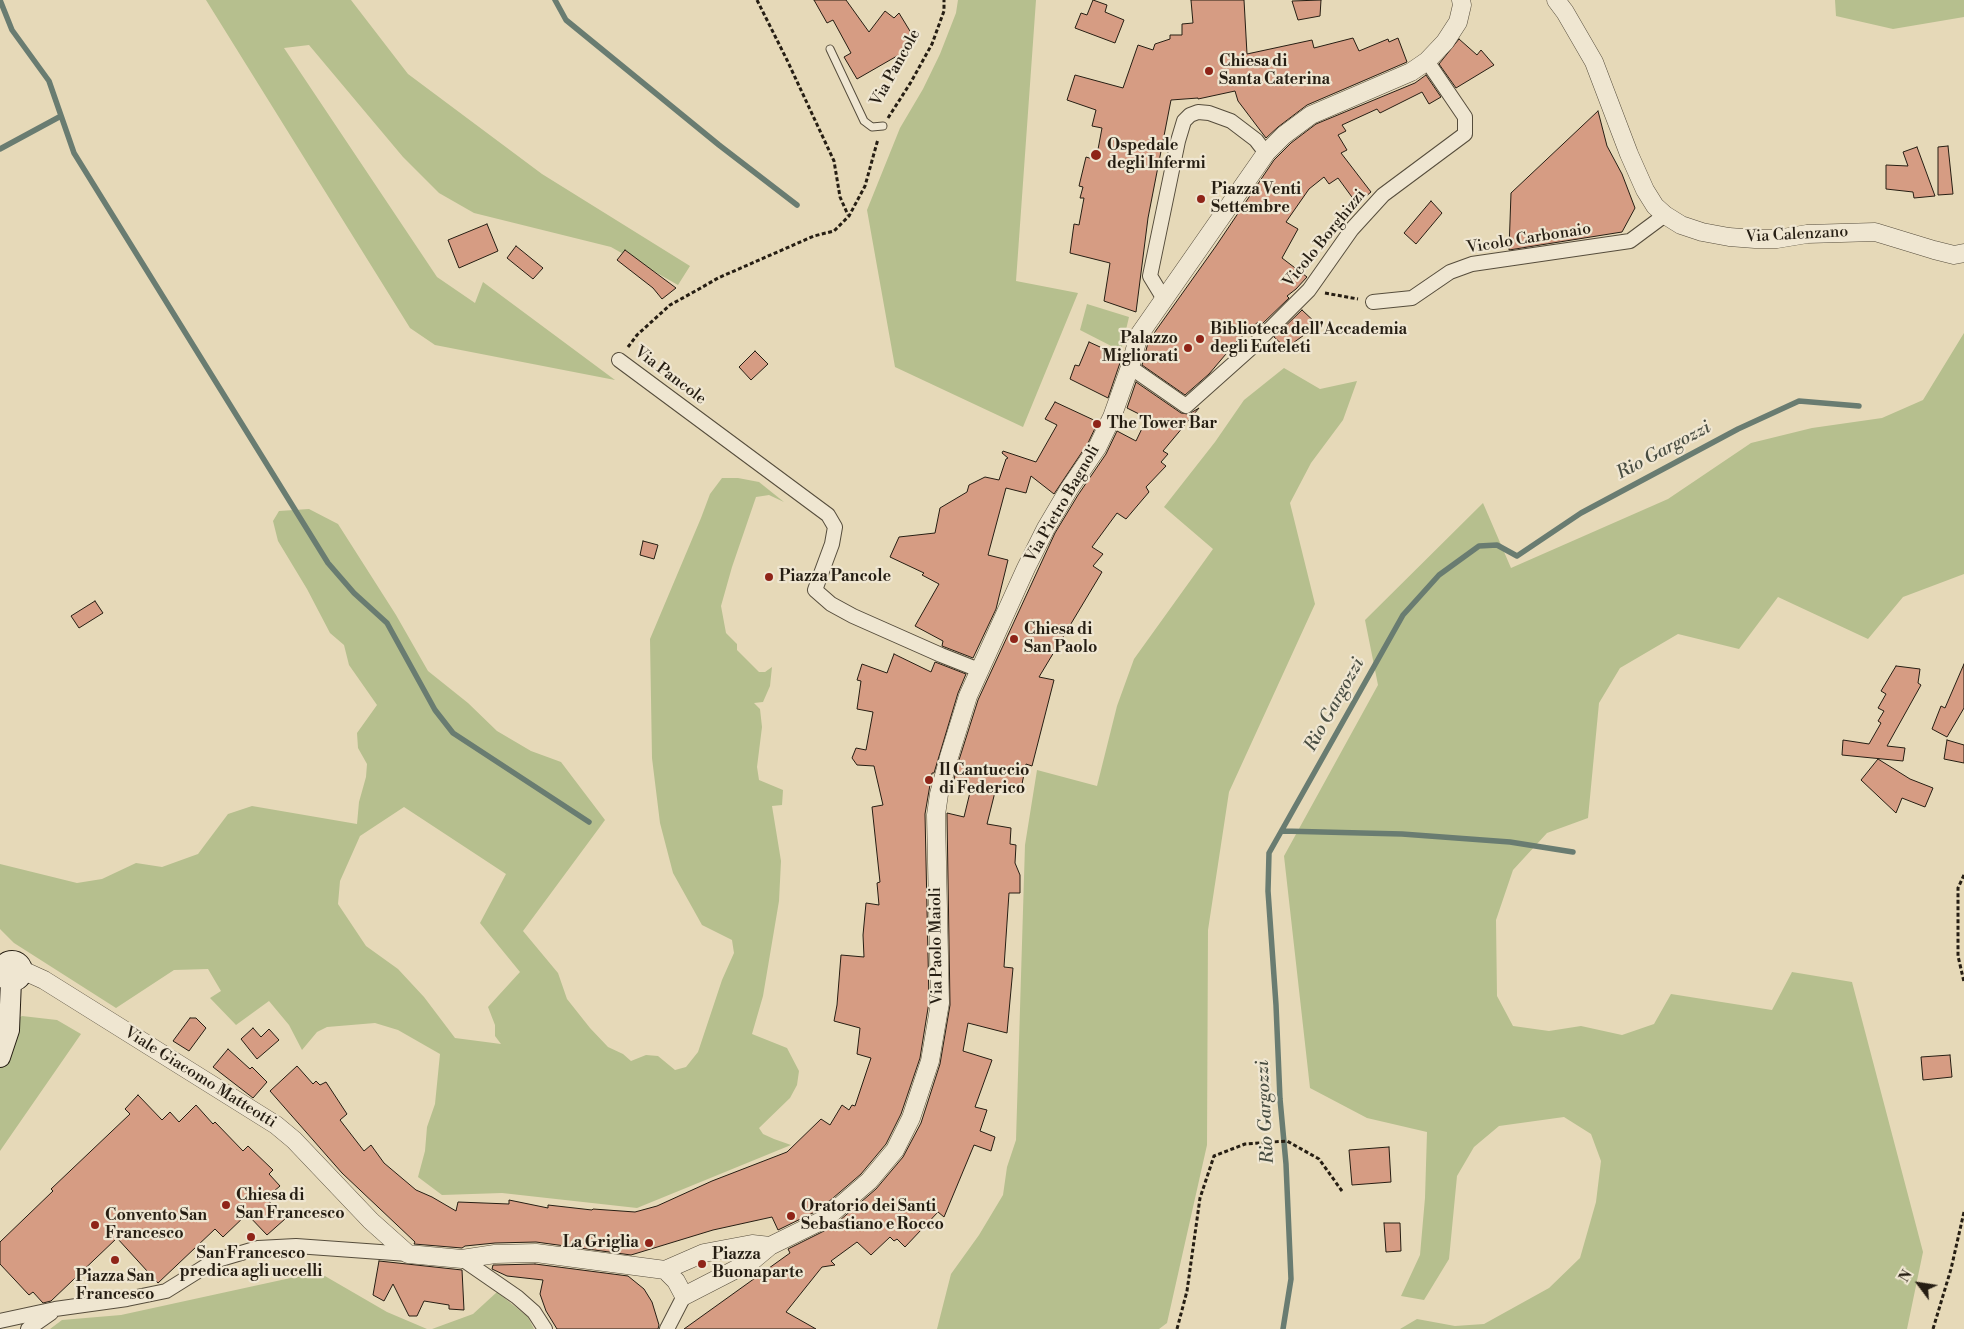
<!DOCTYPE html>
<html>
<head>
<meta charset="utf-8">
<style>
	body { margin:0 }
	#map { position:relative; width:1964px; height:1329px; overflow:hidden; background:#e6d9b8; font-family:"Libre Bodoni",serif }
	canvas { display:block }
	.north { position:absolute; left:1894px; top:1259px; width:50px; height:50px; -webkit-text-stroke:4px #efe6d1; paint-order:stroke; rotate:301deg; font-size:14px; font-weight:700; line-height:20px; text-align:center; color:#261e13 }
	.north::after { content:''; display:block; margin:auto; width:18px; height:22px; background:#261e13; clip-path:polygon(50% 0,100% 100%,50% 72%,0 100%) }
</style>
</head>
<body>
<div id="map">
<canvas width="1964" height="1329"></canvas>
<div class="north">N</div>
</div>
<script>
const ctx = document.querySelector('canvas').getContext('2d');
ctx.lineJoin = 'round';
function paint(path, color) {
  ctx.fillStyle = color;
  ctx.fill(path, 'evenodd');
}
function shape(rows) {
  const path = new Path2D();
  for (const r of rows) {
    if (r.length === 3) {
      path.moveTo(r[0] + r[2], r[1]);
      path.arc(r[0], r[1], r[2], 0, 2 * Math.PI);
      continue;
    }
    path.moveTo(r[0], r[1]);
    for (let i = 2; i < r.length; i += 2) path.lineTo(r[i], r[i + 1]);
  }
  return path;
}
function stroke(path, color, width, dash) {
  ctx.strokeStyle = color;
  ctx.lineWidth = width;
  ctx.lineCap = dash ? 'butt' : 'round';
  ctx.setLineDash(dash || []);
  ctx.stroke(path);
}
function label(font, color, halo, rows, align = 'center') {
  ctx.font = font + ' "Libre Bodoni",serif';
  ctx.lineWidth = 4.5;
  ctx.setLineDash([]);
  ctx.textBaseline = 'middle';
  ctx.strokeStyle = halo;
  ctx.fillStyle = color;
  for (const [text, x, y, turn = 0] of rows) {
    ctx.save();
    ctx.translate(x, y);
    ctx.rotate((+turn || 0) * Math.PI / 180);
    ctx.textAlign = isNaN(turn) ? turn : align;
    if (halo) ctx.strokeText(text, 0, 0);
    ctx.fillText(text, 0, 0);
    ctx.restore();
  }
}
const green = shape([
	[206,0,351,0,408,74,542,174,690,266,678,285,611,247,474,213,439,193,403,157,309,45,284,48,437,277,475,303,483,282,615,380,435,345,410,328],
	[958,0,1036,0,1016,281,1078,293,1023,427,895,367,867,210,900,128,923,89,940,54,956,13],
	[1835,0,1964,0,1964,17,1893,29,1836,16],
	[1087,304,1129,317,1121,351,1080,330],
	[1964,333,1964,574,1903,597,1868,639,1778,597,1739,649,1678,634,1620,668,1599,703,1588,818,1547,833,1513,870,1496,920,1497,996,1513,1026,1549,1031,1581,1026,1622,1035,1654,1024,1671,994,1772,1010,1792,972,1852,982,1923,1252,1907,1329,1400,1329,1417,1319,1455,1326,1484,1324,1549,1288,1580,1258,1596,1202,1601,1161,1591,1134,1564,1117,1499,1126,1474,1147,1457,1176,1449,1259,1424,1300,1401,1296,1420,1255,1425,1198,1427,1132,1367,1118,1310,1088,1284,856,1378,685,1365,620,1483,503,1511,568,1668,499,1751,443,1812,428,1882,418,1923,400],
	[1284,368,1320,389,1357,381,1343,420,1311,463,1290,503,1315,604,1229,792,1208,930,1207,1145,1167,1323,1159,1329,937,1329,951,1274,979,1235,1003,1195,1007,1167,1016,1140,1025,845,1037,770,1097,786,1117,706,1134,659,1213,549,1164,507,1215,442,1244,400],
	[722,478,738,478,759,482,784,502,769,495,756,497,732,567,721,606,726,633,737,644,737,650,759,672,765,672,772,667,770,686,763,702,754,703,760,709,762,727,757,767,759,780,783,790,782,805,772,806,781,861,779,901,763,996,752,1034,787,1048,799,1071,797,1085,790,1098,759,1128,763,1134,774,1139,791,1145,637,1208,502,1193,442,1195,418,1177,425,1151,427,1127,435,1104,440,1054,398,1030,375,1023,327,1027,317,1032,302,1050,289,1025,269,1001,236,1025,210,998,221,991,208,969,174,970,116,1008,14,943,0,929,0,864,77,883,102,879,136,863,162,867,198,854,228,814,252,806,357,824,359,802,366,777,367,764,358,748,357,733,377,705,349,665,344,645,330,633,307,589,278,541,273,521,279,511,309,509,338,524,396,615,428,671,468,703,497,731,531,751,561,762,605,820,523,931,558,973,567,999,590,1028,608,1047,623,1054,631,1061,646,1055,658,1056,675,1070,686,1067,698,1052,722,980,734,953,732,940,702,925,673,873,660,823,652,758,650,639,701,518,710,494],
	[404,807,506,874,480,923,520,972,488,1007,495,1025,495,1036,501,1044,455,1038,424,997,398,969,366,946,338,904,340,881,360,836],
	[22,1016,57,1020,81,1034,0,1151,0,1029],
	[318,1272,387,1312,427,1329,50,1329,62,1320,121,1315],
	[497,1292,528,1317,534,1329,432,1329,473,1314]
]);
const stream = shape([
	[0,0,12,30,49,81,74,153,328,563,354,593,387,623,435,710,453,733,589,822],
	[555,0,566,20,719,145,797,205],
	[0,149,61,116],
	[1282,831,1402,834,1510,842,1573,852],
	[1283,1329,1291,1279,1286,1164,1280,1099,1276,1005,1268,891,1269,853,1403,615,1439,575,1479,546,1497,545,1517,556,1581,513,1738,429,1799,401,1859,406]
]);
const building = shape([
	[814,0,846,0,869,32,885,11,894,18,899,13,916,41,901,63,897,56,857,79,844,57,851,53,833,20,827,23,814,0],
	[1093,0,1107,5,1105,12,1124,20,1115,43,1075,28,1081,13,1087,15,1093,0],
	[1191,0,1244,0,1247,54,1312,40,1314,48,1353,38,1359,51,1388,39,1389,42,1398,38,1407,62,1307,105,1278,127,1266,138,1238,101,1235,91,1198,99,1198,98,1171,100,1148,218,1136,312,1104,301,1110,263,1070,253,1074,224,1079,225,1084,198,1080,198,1083,187,1079,186,1086,157,1096,160,1102,128,1092,126,1096,110,1067,100,1075,75,1123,88,1138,45,1153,50,1155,44,1170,39,1170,35,1182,35,1182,24,1193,23,1191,0],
	[1321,0,1320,16,1298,20,1292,1,1321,0],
	[1459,39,1477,55,1481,50,1494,65,1456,88,1439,64,1459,39],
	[1426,75,1441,97,1429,104,1422,92,1380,113,1377,109,1342,125,1346,131,1338,135,1347,150,1341,153,1371,192,1357,204,1338,178,1329,184,1324,177,1309,189,1286,222,1298,229,1282,258,1307,277,1296,289,1287,296,1289,298,1261,325,1258,322,1237,341,1209,374,1185,395,1142,365,1148,343,1152,336,1216,246,1274,160,1291,143,1316,124,1415,83,1426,75],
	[1598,111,1607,146,1622,174,1635,208,1622,232,1509,250,1511,193,1598,111],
	[1948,146,1953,194,1938,195,1938,147,1948,146],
	[1917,147,1935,196,1914,198,1913,192,1886,189,1886,165,1908,166,1903,152,1917,147],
	[1431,201,1442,213,1416,244,1404,233,1431,201],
	[487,224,498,251,459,268,448,240,487,224],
	[516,246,543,268,533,279,507,258,516,246],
	[625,250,676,288,662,299,653,288,617,260,625,250],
	[1302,310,1318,325,1286,348,1274,337,1302,310],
	[1089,342,1122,357,1108,398,1070,379,1075,365,1079,366,1089,342],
	[755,351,768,364,751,380,739,367,755,351],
	[1136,382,1181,413,1189,414,1199,408,1163,451,1168,454,1161,462,1166,466,1146,487,1149,492,1126,519,1117,513,1092,547,1103,554,1093,566,1102,572,1039,677,1054,680,1032,766,1026,764,1021,789,997,784,987,824,1011,828,1010,844,1016,845,1015,863,1020,875,1020,893,1009,893,1004,967,1013,968,1007,1033,968,1023,963,1051,992,1060,975,1107,987,1110,980,1131,995,1137,991,1151,974,1145,944,1217,938,1212,905,1247,897,1239,894,1241,890,1237,871,1255,857,1242,831,1261,835,1265,822,1267,786,1312,816,1329,684,1329,790,1253,788,1249,832,1227,876,1189,903,1157,921,1123,940,1064,950,1005,947,816,947,813,964,817,972,784,954,779,959,760,978,700,1055,533,1078,495,1106,454,1117,431,1136,441,1147,418,1127,408,1136,382],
	[1055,402,1098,422,1088,443,1054,494,1031,476,1026,493,1006,488,988,555,1008,560,996,609,973,658,942,646,943,641,915,626,939,584,922,575,924,573,890,557,899,537,935,533,940,508,967,492,969,485,985,477,999,480,1006,459,1008,458,1002,453,1003,451,1036,462,1057,425,1045,419,1055,402],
	[643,541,658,545,654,559,640,555,643,541],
	[95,601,103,613,79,628,71,616,95,601],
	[894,654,931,672,935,662,966,674,958,693,934,773,932,773,925,814,929,1002,920,1058,901,1114,886,1144,861,1174,819,1210,778,1230,772,1217,713,1230,631,1255,536,1242,495,1243,465,1246,462,1248,414,1244,415,1242,342,1173,270,1091,297,1066,313,1084,316,1081,320,1085,326,1082,347,1114,340,1120,364,1151,371,1145,384,1163,416,1190,432,1197,456,1211,458,1202,509,1204,509,1200,548,1208,548,1205,592,1210,593,1209,635,1212,657,1206,712,1181,787,1152,821,1119,830,1125,842,1105,849,1110,852,1105,855,1106,871,1058,857,1054,860,1028,834,1021,837,1005,841,955,864,957,863,935,866,903,879,905,877,883,880,882,872,807,883,805,874,766,857,765,852,758,856,748,866,750,873,712,857,709,861,681,857,680,862,664,887,673,894,654],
	[1964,664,1964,708,1947,737,1932,729,1941,706,1945,708,1964,664],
	[1896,666,1920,669,1918,683,1921,685,1887,746,1905,748,1903,761,1842,755,1843,740,1869,744,1881,723,1878,721,1884,711,1878,708,1886,694,1881,691,1896,666],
	[1947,740,1964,745,1964,763,1944,759,1947,740],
	[1878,759,1910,779,1933,788,1925,807,1902,798,1896,813,1861,780,1878,759],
	[190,1018,196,1018,206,1028,189,1051,173,1041,190,1018],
	[253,1028,261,1037,269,1029,279,1040,257,1059,241,1039,253,1028],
	[228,1049,250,1069,252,1067,267,1082,253,1098,213,1067,228,1049],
	[1950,1055,1952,1077,1923,1080,1921,1057,1950,1055],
	[138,1095,162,1120,170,1112,179,1122,196,1105,213,1124,215,1122,243,1151,248,1146,273,1170,269,1174,280,1186,266,1198,285,1219,267,1235,247,1214,223,1237,215,1229,158,1283,117,1238,51,1301,43,1303,33,1292,29,1295,0,1264,0,1242,53,1191,51,1189,130,1114,125,1109,138,1095],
	[1389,1147,1391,1182,1352,1185,1349,1150,1389,1147],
	[1384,1223,1400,1223,1401,1251,1386,1252,1384,1223],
	[379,1261,462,1270,464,1310,449,1309,449,1305,424,1301,417,1316,409,1316,393,1284,384,1301,373,1295,379,1261],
	[535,1264,628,1276,644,1289,652,1302,659,1325,658,1329,557,1329,546,1311,540,1294,543,1280,507,1276,492,1269,493,1265,496,1265,535,1264]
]);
const path = shape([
	[757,0,787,60,834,161,840,197,848,215],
	[888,118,911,82,932,44,944,11,944,0],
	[1325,293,1358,299],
	[628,347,637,335,670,305,699,289,718,278,814,236,834,231,849,216,865,186,878,139],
	[1964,875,1958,888,1958,956,1964,982],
	[1177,1329,1187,1291,1200,1198,1214,1156,1245,1144,1287,1141,1319,1159,1342,1191],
	[1933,1329,1951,1269,1964,1212]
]);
const service = shape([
	[830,49,864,121,872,127,883,126]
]);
const minor = shape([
	[1164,299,1150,276,1178,141,1184,121,1190,115,1198,112,1209,113,1231,121,1256,140,1266,153],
	[1373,302,1412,298,1450,272,1472,264,1630,241,1665,215],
	[619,360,828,515,835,527,832,544,815,590,831,604,853,616,941,655,979,670],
	[1130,367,1186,406,1251,348,1309,290,1352,229,1383,195,1465,134,1465,117,1427,61],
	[462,1259,517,1297,534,1312,545,1329],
	[0,1321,55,1309,127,1299,166,1291,214,1261,258,1248,296,1246,408,1254],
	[28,1329,51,1313],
	[667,1329,684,1296]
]);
const tertiary = shape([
	[1556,0,1565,12,1594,62,1629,154,1645,190,1655,206,1665,215,1681,225,1702,232,1729,237,1755,239,1777,239,1807,234,1875,232,1934,250,1954,255,1964,253],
	[22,970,44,980,276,1125,294,1140,371,1221,408,1254,462,1259,495,1254,536,1253,665,1270],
	[665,1270,676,1281,684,1296,752,1261,770,1246,825,1219,869,1181,895,1150,911,1118,930,1061,940,1003,936,815,939,794,949,757,968,696,1026,568,1046,528,1069,489,1097,448,1112,417,1130,367,1139,335,1266,153,1284,135,1311,115,1411,72,1427,61,1445,42,1458,22,1462,5,1461,0],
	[665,1270,704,1253,752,1244,770,1246]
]);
const secondary = shape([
	[12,971,10],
	[0,1057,9,1030,11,980]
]);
const markers = [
	[1209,71,5,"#8f2418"],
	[1096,155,6,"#8f2418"],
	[1201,199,5,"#8f2418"],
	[1200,339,5,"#8f2418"],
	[1188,348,5,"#8f2418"],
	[1097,424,5,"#8f2418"],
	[769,577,5,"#8f2418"],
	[1014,639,5,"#8f2418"],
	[929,780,5,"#8f2418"],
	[226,1205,5,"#8f2418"],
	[791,1216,5,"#8f2418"],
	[95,1225,5,"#8f2418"],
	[251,1237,5,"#8f2418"],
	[649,1243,5,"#8f2418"],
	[115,1260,5,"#8f2418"],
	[702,1264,5,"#8f2418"]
];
const poiNames = [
	["Chiesa di",1219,62],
	["Santa Caterina",1219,80],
	["Ospedale",1107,146],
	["degli Infermi",1107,164],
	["Piazza Venti",1211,190],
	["Settembre",1211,208],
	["Biblioteca dell'Accademia",1210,330],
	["degli Euteleti",1210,348],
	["Palazzo",1178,339,"right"],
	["Migliorati",1178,357,"right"],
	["The Tower Bar",1107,424],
	["Piazza Pancole",779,577],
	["Chiesa di",1024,630],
	["San Paolo",1024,648],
	["Il Cantuccio",939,771],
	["di Federico",939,789],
	["Chiesa di",236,1196],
	["San Francesco",236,1214],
	["Oratorio dei Santi",801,1207],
	["Sebastiano e Rocco",801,1225],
	["Convento San",105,1216],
	["Francesco",105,1234],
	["La Griglia",639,1243,"right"],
	["San Francesco",251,1254,"center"],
	["predica agli uccelli",251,1272,"center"],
	["Piazza",712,1255],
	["Buonaparte",712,1273],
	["Piazza San",115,1277,"center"],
	["Francesco",115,1295,"center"]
];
const streetNames = [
	["Via Pancole",896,68,-61],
	["Via Calenzano",1797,235,-3],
	["Vicolo Borghizzi",1325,239,-51],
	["Vicolo Carbonaio",1529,239,-9],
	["Via Pancole",670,376,37],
	["Via Pietro Bagnoli",1063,504,-60],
	["Via Paolo Maioli",937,946,-91],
	["Viale Giacomo Matteotti",200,1078,32]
];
const waterNames = [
	["Rio Gargozzi",1664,451,-28],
	["Rio Gargozzi",1335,705,-61],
	["Rio Gargozzi",1266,1112,-93]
];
paint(green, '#b6bf8e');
stroke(stream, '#697c71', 5.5);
paint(building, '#d69c83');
stroke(building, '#261e13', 1);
stroke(service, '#564d3c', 9);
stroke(minor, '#564d3c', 16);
stroke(tertiary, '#564d3c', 19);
stroke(secondary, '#261e13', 22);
stroke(path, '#261e13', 3, [4, 2.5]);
stroke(service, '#efe6d1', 7);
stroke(minor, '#efe6d1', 14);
stroke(tertiary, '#efe6d1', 18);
stroke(secondary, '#efe6d1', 20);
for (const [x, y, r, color] of markers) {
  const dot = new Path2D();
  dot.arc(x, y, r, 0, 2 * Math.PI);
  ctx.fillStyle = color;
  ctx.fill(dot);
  stroke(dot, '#efe6d1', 2);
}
label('bold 16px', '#261e13', '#efe6d1', poiNames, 'left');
label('16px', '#261e13', '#efe6d1', streetNames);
label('italic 18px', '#484d42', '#efe6d1', waterNames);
</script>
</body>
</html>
